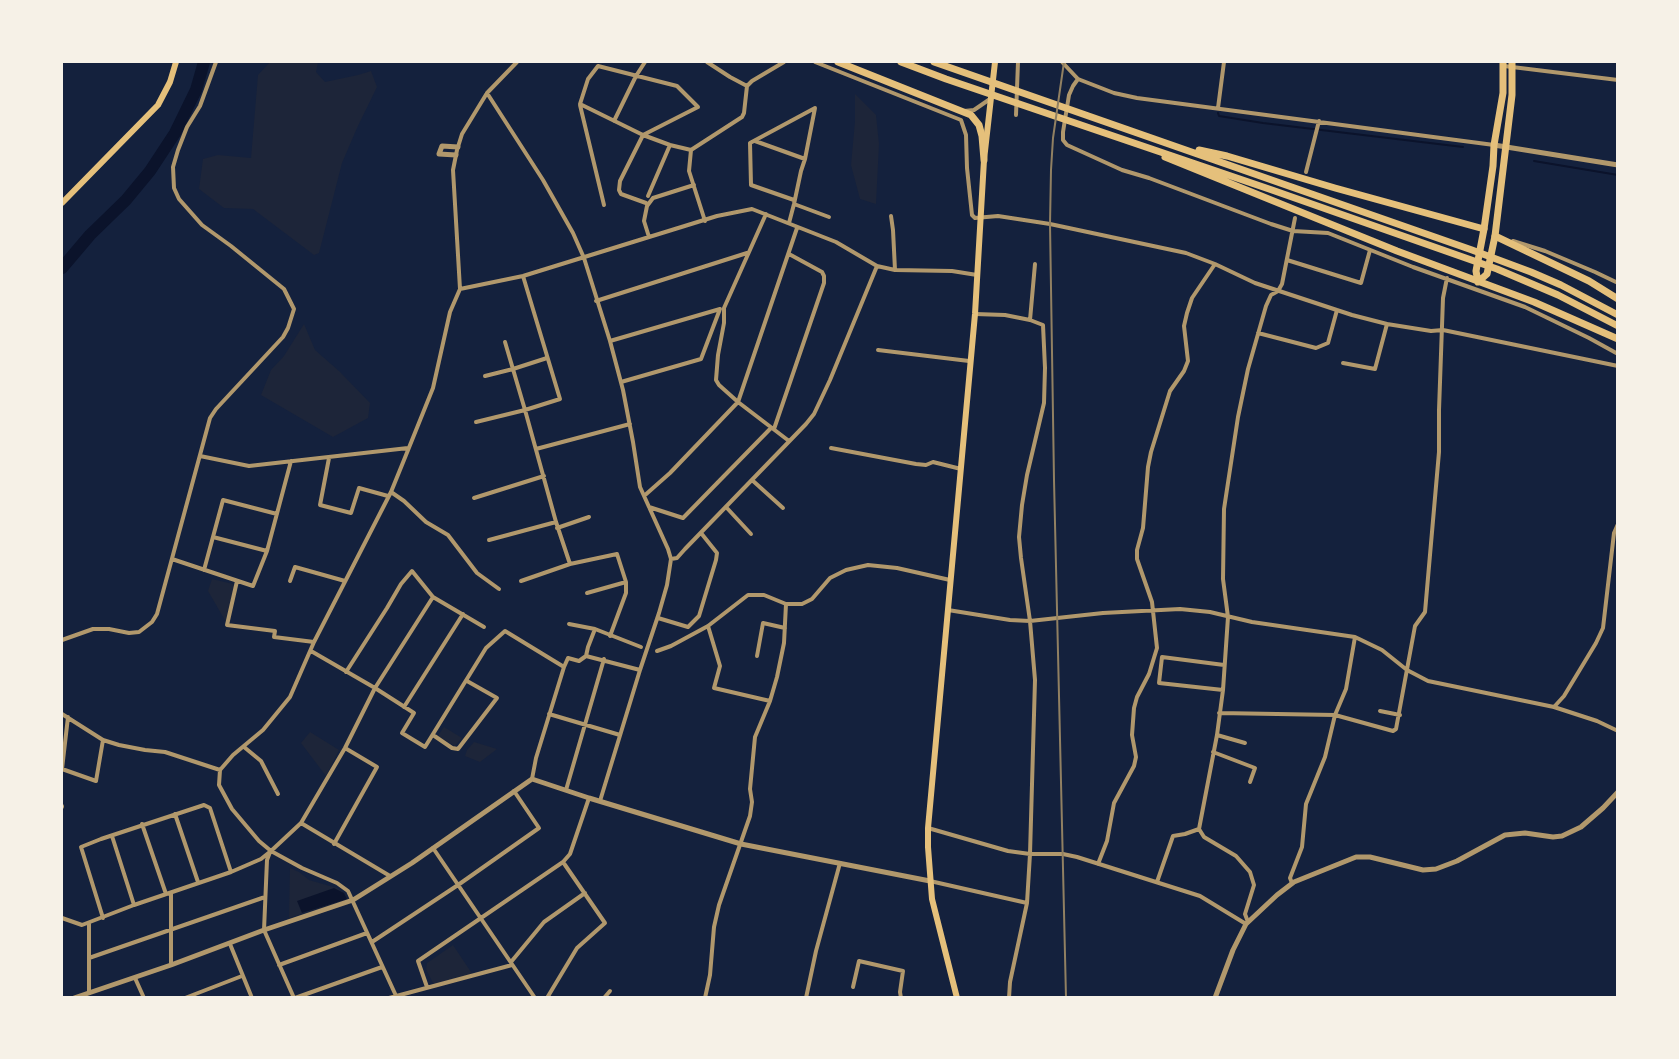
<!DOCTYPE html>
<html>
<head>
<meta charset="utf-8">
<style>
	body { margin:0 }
	#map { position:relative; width:1679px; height:1059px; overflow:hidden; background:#14213d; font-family:"Roboto Condensed",sans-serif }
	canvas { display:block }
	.frame { position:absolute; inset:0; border:63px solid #f6f1e7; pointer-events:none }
</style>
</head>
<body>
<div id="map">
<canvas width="1679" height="1059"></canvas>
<div class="frame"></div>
</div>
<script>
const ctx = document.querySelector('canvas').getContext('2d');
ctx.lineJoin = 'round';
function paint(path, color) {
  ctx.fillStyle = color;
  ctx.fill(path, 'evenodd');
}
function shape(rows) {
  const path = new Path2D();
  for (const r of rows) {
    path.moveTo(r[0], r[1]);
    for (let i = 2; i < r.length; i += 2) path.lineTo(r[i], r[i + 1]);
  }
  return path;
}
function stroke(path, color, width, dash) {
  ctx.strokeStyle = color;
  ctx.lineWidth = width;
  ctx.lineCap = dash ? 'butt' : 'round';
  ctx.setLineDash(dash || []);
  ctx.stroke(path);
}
const green = shape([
	[270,62,318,62,316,72,325,82,358,75,371,71,377,87,357,128,342,163,319,253,314,255,253,209,224,208,199,189,203,159,218,155,251,158,258,75],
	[855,94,876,115,879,144,876,204,860,199,851,165,855,121],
	[304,324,315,350,339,371,370,403,368,418,333,437,261,395,271,370,284,356],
	[212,579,233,584,235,587,226,622,208,591],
	[444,727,462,738,455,746,439,737,439,734],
	[310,732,339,750,326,776,301,743],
	[474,742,497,749,480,762,465,756,467,750],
	[290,868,299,872,309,880,337,888,344,893,348,899,289,918],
	[453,945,473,975,437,985,433,983,426,969,427,963]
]);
const water = shape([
	[334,888,344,893,347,899,302,913,297,901]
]);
const stream = shape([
	[1218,113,1219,116,1263,123,1463,147],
	[1534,161,1618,175]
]);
const river = shape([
	[62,268,90,235,126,200,150,171,175,133,196,90,204,62]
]);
const minor = shape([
	[707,62,730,77,747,86],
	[815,62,961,120,966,135,967,168,972,215,975,218,998,216,1050,224,1186,253,1215,264,1255,283,1352,315,1387,324,1431,331,1443,330,1618,366],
	[1062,62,1078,79,1114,93,1137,98,1494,145],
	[598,66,677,86,698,107,643,135,580,104,588,79,598,66],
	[1504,66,1618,80],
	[1078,79,1073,86,1069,95,1063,132,1063,140,1067,145,1122,170,1149,178,1271,224,1293,231,1328,233,1413,267,1525,307,1589,338,1618,354],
	[487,93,543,180,573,233,584,258,610,341,623,390,633,442,640,487,668,549,671,559,667,585,659,613,640,670,600,801],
	[580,105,604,205],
	[1218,108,1224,62],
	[964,111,974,110,990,99],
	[1016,115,1018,62],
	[614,121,636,76,645,62],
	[755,141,805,159],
	[1306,172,1319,121],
	[648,196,670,145],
	[646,203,621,194,619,190,620,181,643,135,670,145,691,150],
	[794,204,829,217],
	[766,214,724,308,724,323,718,355,716,380,719,385,738,402,789,441],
	[891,216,893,230,895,270],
	[705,221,689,171,691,150,742,117,744,113,747,86,752,81,784,62],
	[789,223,794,204,801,171,805,159,815,108,750,143,751,185,794,200],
	[649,237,644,221,647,206,653,198,694,185],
	[1513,241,1545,251,1595,272,1618,283],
	[1287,260,1361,283,1370,250],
	[523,276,560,399,525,410,556,522,570,564],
	[460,289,523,276,717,216,752,209,836,242,877,266,895,270,952,271,977,275],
	[596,301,747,253],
	[975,314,1005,315,1030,320,1043,325,1045,368,1044,403,1027,475,1022,505,1019,537,1021,558,1030,621,1035,680,1030,854,1027,903,1010,982,1009,998],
	[1030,320,1035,264],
	[1258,333,1316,348,1328,343,1337,310],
	[610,341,720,309],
	[878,350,969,361],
	[1343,363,1375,369,1387,324],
	[485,376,513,369,547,358],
	[621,382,701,359,720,309],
	[476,422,525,410,505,342],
	[774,429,824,283,824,276,822,272,789,254],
	[831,448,916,464,926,465,933,462,961,469],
	[536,449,630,424],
	[200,456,249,466,408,448],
	[329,458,320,505,351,513,359,488,388,496],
	[752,480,783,508],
	[391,492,404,501,426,522,448,535,477,573,499,589],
	[644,496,670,473,738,402,797,228],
	[474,498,544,476],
	[649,507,683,518,771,428],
	[726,507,751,534],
	[557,528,589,517],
	[213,537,267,551],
	[489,540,556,522],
	[172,559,253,586,267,551,291,461],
	[671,559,677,558,685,549,806,424,814,414,830,380,877,266],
	[204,570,223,500,277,514],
	[237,581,227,625,275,631,274,637,314,642],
	[290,581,295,567,345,581],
	[521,581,570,564,617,554,626,582,626,593,610,636],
	[587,593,626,582],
	[948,610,1010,620,1030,621,1103,613,1180,609,1210,612,1252,622,1355,637,1382,650,1407,670,1428,681,1554,707,1597,721,1618,731],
	[658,618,688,627,699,616,716,560,717,553,701,533],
	[569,624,595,629,641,647],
	[708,626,720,666,714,688,770,701],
	[62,640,93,629,109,629,129,633,139,632,152,622,157,614,210,418,216,409,283,337,288,328,294,309,284,289,231,246,202,225,179,199,174,188,173,167,178,150,187,127,200,106,216,62],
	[311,651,375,688,414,713,402,733,425,747,486,648,505,631,564,667],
	[657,651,671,646,708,626,748,595,764,595,786,604,802,604,812,599,830,578,846,570,868,565,897,568,950,580],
	[586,656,588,647,595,629],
	[757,656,763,623,785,628],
	[346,672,387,608,401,584,412,571,433,597,484,627],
	[1223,690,1159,683,1162,657,1224,665],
	[404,707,463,614],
	[1554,707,1564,696,1596,643,1603,628,1614,533,1618,524],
	[1380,711,1400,715],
	[1219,713,1335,715,1393,731,1396,729,1415,626,1425,612,1439,452,1439,410,1443,298,1447,278],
	[62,714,103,740,119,745,145,750,165,752,220,770],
	[549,714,620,735],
	[68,717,62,769,96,781,103,740],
	[433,735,452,748,458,749,497,698,467,681],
	[1217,735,1245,743],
	[244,747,261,761,278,794],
	[1213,752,1255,768,1250,782],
	[532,779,536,758,564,667,568,658,579,661,586,656,640,670],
	[566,790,604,659],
	[62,806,62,807],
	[175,814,198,882],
	[301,823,390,876],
	[142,824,166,894],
	[928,828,1008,851,1030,854,1063,854,1077,857,1200,896,1246,924],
	[112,836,134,905],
	[334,844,377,767,345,748],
	[433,848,535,998],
	[270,852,267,860,264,930,294,998],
	[1098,864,1107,841,1114,803,1134,766,1136,757,1132,735,1134,708,1137,697,1149,674,1157,648,1152,602,1137,559,1137,550,1143,528,1148,467,1151,452,1170,391,1184,371,1188,361,1184,326,1187,313,1192,298,1215,264],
	[930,881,1027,903],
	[1157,882,1173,836,1185,834,1199,829],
	[1292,883,1290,878,1302,847,1306,804,1325,757,1335,715,1346,689,1355,637],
	[62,918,82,925,134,905,231,872,261,859,271,851,301,823,345,748,375,688,433,597],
	[103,918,81,847,101,839,204,805,210,808,231,872],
	[1248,922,1245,914,1254,885,1250,872,1236,856,1204,837,1199,829,1217,735,1223,690,1228,617,1223,579,1224,509,1238,417,1248,369,1266,306,1271,295,1278,291,1282,284,1295,218],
	[372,942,458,885,539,828,514,791],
	[230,944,252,998],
	[89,958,265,897],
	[511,962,544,922,585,893],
	[171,965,171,893],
	[279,965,367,933],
	[135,978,144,998],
	[427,987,418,961,563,862,570,854,589,798],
	[853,987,859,961,903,971,900,992,901,998],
	[89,993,89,923],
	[185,998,242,976],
	[295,998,382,967],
	[389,998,512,965],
	[397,998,348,891,337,883,302,868,271,851,259,841,232,809,219,785,220,770,233,755,263,730,290,697,314,642,391,492,404,460,433,388,450,312,460,289,453,170,457,150,462,134,487,93,517,62],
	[547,998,577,948,605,923,563,862],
	[604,998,610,991],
	[705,998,710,975,714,927,719,905,750,816,752,802,750,789,755,737,770,701,777,677,784,643,786,604],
	[806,998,816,951,840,863]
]);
const tertiary = shape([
	[1494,145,1618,165],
	[456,155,439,154,442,146,458,147],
	[74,998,171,965,264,930,353,900,412,863,532,779,589,798,741,844,930,881],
	[1215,998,1233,950,1246,924,1277,895,1294,882,1356,857,1370,857,1423,870,1436,869,1457,861,1505,835,1525,833,1553,837,1562,836,1581,827,1603,808,1618,792]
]);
const secondary = shape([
	[62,203,158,105,170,82,176,62],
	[957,998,932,899,928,847,928,828,975,314,984,160,995,62]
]);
const primary = shape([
	[1503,62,1503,93,1494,145,1493,166,1484,229,1476,271,1478,282,1487,274,1495,236,1512,95,1512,62]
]);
const trunk = shape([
	[838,62,971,115,979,125,982,136,984,160],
	[901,62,946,79,1272,190,1497,269,1558,295,1618,326],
	[934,62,1472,250,1531,272,1561,285,1618,315],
	[1199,150,1227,156,1335,188,1484,229],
	[1165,157,1397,251,1534,302,1618,339],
	[1495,236,1589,281,1618,299]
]);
const rail = shape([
	[1064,62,1053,138,1051,170,1050,224,1054,480,1066,998]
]);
paint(green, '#1d2539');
paint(water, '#0b132b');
stroke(stream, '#0b132b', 2);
stroke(river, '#0b132b', 12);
stroke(minor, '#b1986c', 4);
stroke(tertiary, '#b1986c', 5);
stroke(secondary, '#e5c07b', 6);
stroke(primary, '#e5c07b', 7);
stroke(trunk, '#e5c07b', 7);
stroke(rail, '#918062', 2);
</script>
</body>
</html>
